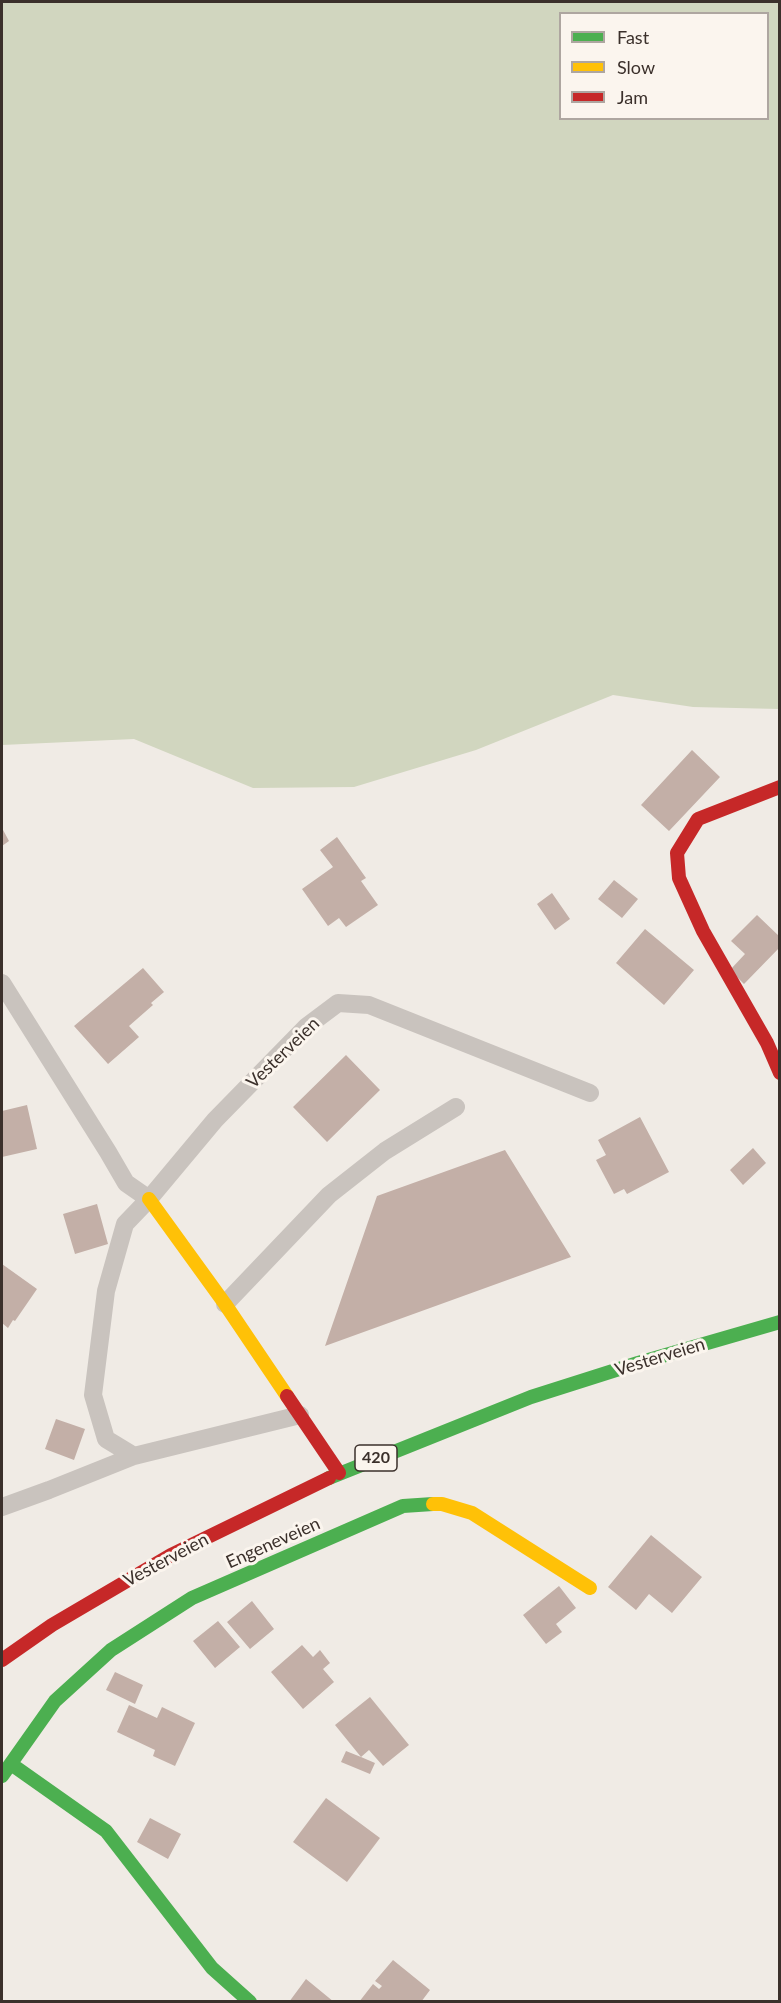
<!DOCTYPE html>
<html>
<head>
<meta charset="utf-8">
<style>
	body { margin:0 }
	#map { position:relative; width:781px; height:2003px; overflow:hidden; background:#f0ebe5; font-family:Lato,sans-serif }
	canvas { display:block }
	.frame { position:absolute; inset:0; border:3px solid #3b302b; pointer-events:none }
	.legend { position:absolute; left:559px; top:12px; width:210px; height:108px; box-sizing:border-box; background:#fbf5ee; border:2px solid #aea6a0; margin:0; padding:8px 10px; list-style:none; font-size:18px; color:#3b302b }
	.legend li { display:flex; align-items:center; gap:12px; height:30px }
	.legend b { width:30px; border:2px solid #aea6a0 }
</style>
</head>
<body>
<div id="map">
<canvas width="781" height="2003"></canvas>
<div class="frame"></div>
<ul class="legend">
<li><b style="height:8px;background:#4caf50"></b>Fast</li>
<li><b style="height:8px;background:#ffc107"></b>Slow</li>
<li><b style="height:8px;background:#c62828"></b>Jam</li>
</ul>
</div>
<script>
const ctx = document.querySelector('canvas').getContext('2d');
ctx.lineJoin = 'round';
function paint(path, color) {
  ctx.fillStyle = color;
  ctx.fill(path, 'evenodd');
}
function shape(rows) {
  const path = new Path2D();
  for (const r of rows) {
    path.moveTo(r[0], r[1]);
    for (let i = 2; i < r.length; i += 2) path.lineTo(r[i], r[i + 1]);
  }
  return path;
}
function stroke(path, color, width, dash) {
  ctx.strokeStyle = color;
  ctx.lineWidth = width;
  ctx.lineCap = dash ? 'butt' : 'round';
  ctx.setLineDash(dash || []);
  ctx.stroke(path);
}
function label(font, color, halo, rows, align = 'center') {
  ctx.font = font + ' Lato,sans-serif';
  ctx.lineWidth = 6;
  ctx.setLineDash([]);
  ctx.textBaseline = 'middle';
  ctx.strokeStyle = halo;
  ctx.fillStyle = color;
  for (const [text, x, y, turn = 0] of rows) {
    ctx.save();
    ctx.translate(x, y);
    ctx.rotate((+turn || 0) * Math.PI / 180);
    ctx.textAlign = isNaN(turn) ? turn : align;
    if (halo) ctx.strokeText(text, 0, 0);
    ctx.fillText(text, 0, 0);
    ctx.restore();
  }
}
const green = shape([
	[2,2,779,2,779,709,693,707,613,695,476,750,354,787,253,788,134,739,2,745],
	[560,14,768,14,768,118,560,118]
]);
const building = shape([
	[692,750,720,777,669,831,641,805],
	[2,828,9,841,2,846],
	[337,837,366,878,361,881,378,905,346,927,339,918,328,926,302,889,333,867,320,850],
	[614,880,638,899,622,918,598,899],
	[552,893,570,919,555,930,537,904],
	[757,915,780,937,780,947,744,984,730,970,745,954,731,941],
	[645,929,694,970,664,1005,616,963],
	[143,968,164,992,151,1003,153,1005,129,1026,139,1037,108,1064,74,1026],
	[346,1055,380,1090,327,1142,293,1107],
	[27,1105,37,1149,2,1157,2,1111],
	[640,1117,669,1172,627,1194,624,1189,614,1194,596,1160,606,1155,598,1140],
	[753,1148,766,1163,743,1185,730,1170],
	[505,1150,571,1257,325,1346,377,1196],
	[97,1204,108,1244,75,1254,63,1214],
	[2,1264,37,1289,15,1321,13,1320,8,1328,2,1323],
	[56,1419,85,1429,74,1460,45,1449],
	[651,1535,702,1577,672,1613,649,1594,636,1610,608,1587],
	[559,1586,576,1608,556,1624,562,1632,546,1644,523,1615],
	[252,1601,274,1629,250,1649,227,1622],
	[218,1621,240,1647,215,1668,193,1641],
	[302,1645,313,1657,320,1650,330,1663,323,1669,334,1682,303,1709,271,1672],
	[115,1672,143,1685,135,1704,106,1690],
	[370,1697,409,1745,383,1766,369,1750,361,1757,375,1763,370,1774,341,1762,346,1751,361,1757,335,1725],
	[129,1705,157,1718,162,1707,195,1723,175,1766,153,1756,155,1750,117,1732],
	[326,1798,380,1838,347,1882,293,1842],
	[150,1818,181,1834,168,1859,137,1842],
	[393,1960,430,1990,421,2002,359,2002,373,1984,379,1989,382,1986,375,1981],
	[306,1979,334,2002,289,2002]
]);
const lane = shape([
	[2,983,108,1152,126,1183,149,1199],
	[225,1304,329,1195,385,1151,456,1107],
	[300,1415,134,1456,106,1439,93,1395,106,1291,125,1224,149,1199,215,1120,306,1027,338,1003,369,1005,590,1093],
	[2,1507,49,1490,134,1456]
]);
const fast = shape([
	[329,1478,531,1397,638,1363,780,1322],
	[11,1764,106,1831,212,1968,250,2002],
	[2,1776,55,1701,111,1650,192,1598,403,1506,433,1504]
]);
const slow = shape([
	[149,1199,225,1304,287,1396],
	[433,1504,442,1504,472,1513,590,1588]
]);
const jam = shape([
	[780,787,698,819,677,853,679,878,703,931,767,1043,780,1073],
	[287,1396,339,1473],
	[2,1660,52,1625,171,1555,329,1478]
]);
const shields = [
	[376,1458,42]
];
const shieldNames = [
	["420",376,1458]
];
const streetNames = [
	["Vesterveien",283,1053,-44],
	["Vesterveien",660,1357,-17],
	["Engeneveien",273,1543,-24],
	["Vesterveien",166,1560,-28]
];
paint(green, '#d1d6bf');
paint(building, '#c3afa7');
stroke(lane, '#c9c3be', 18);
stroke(fast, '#4caf50', 14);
stroke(slow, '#ffc107', 14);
stroke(jam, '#c62828', 14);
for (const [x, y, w] of shields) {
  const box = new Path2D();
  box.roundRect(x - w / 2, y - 13, w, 26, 4.5);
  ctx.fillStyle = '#fbf5ee';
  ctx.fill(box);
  stroke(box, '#3b302b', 1.5);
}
label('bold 16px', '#3b302b', null, shieldNames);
label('18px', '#3b302b', '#fbf5ee', streetNames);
</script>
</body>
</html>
